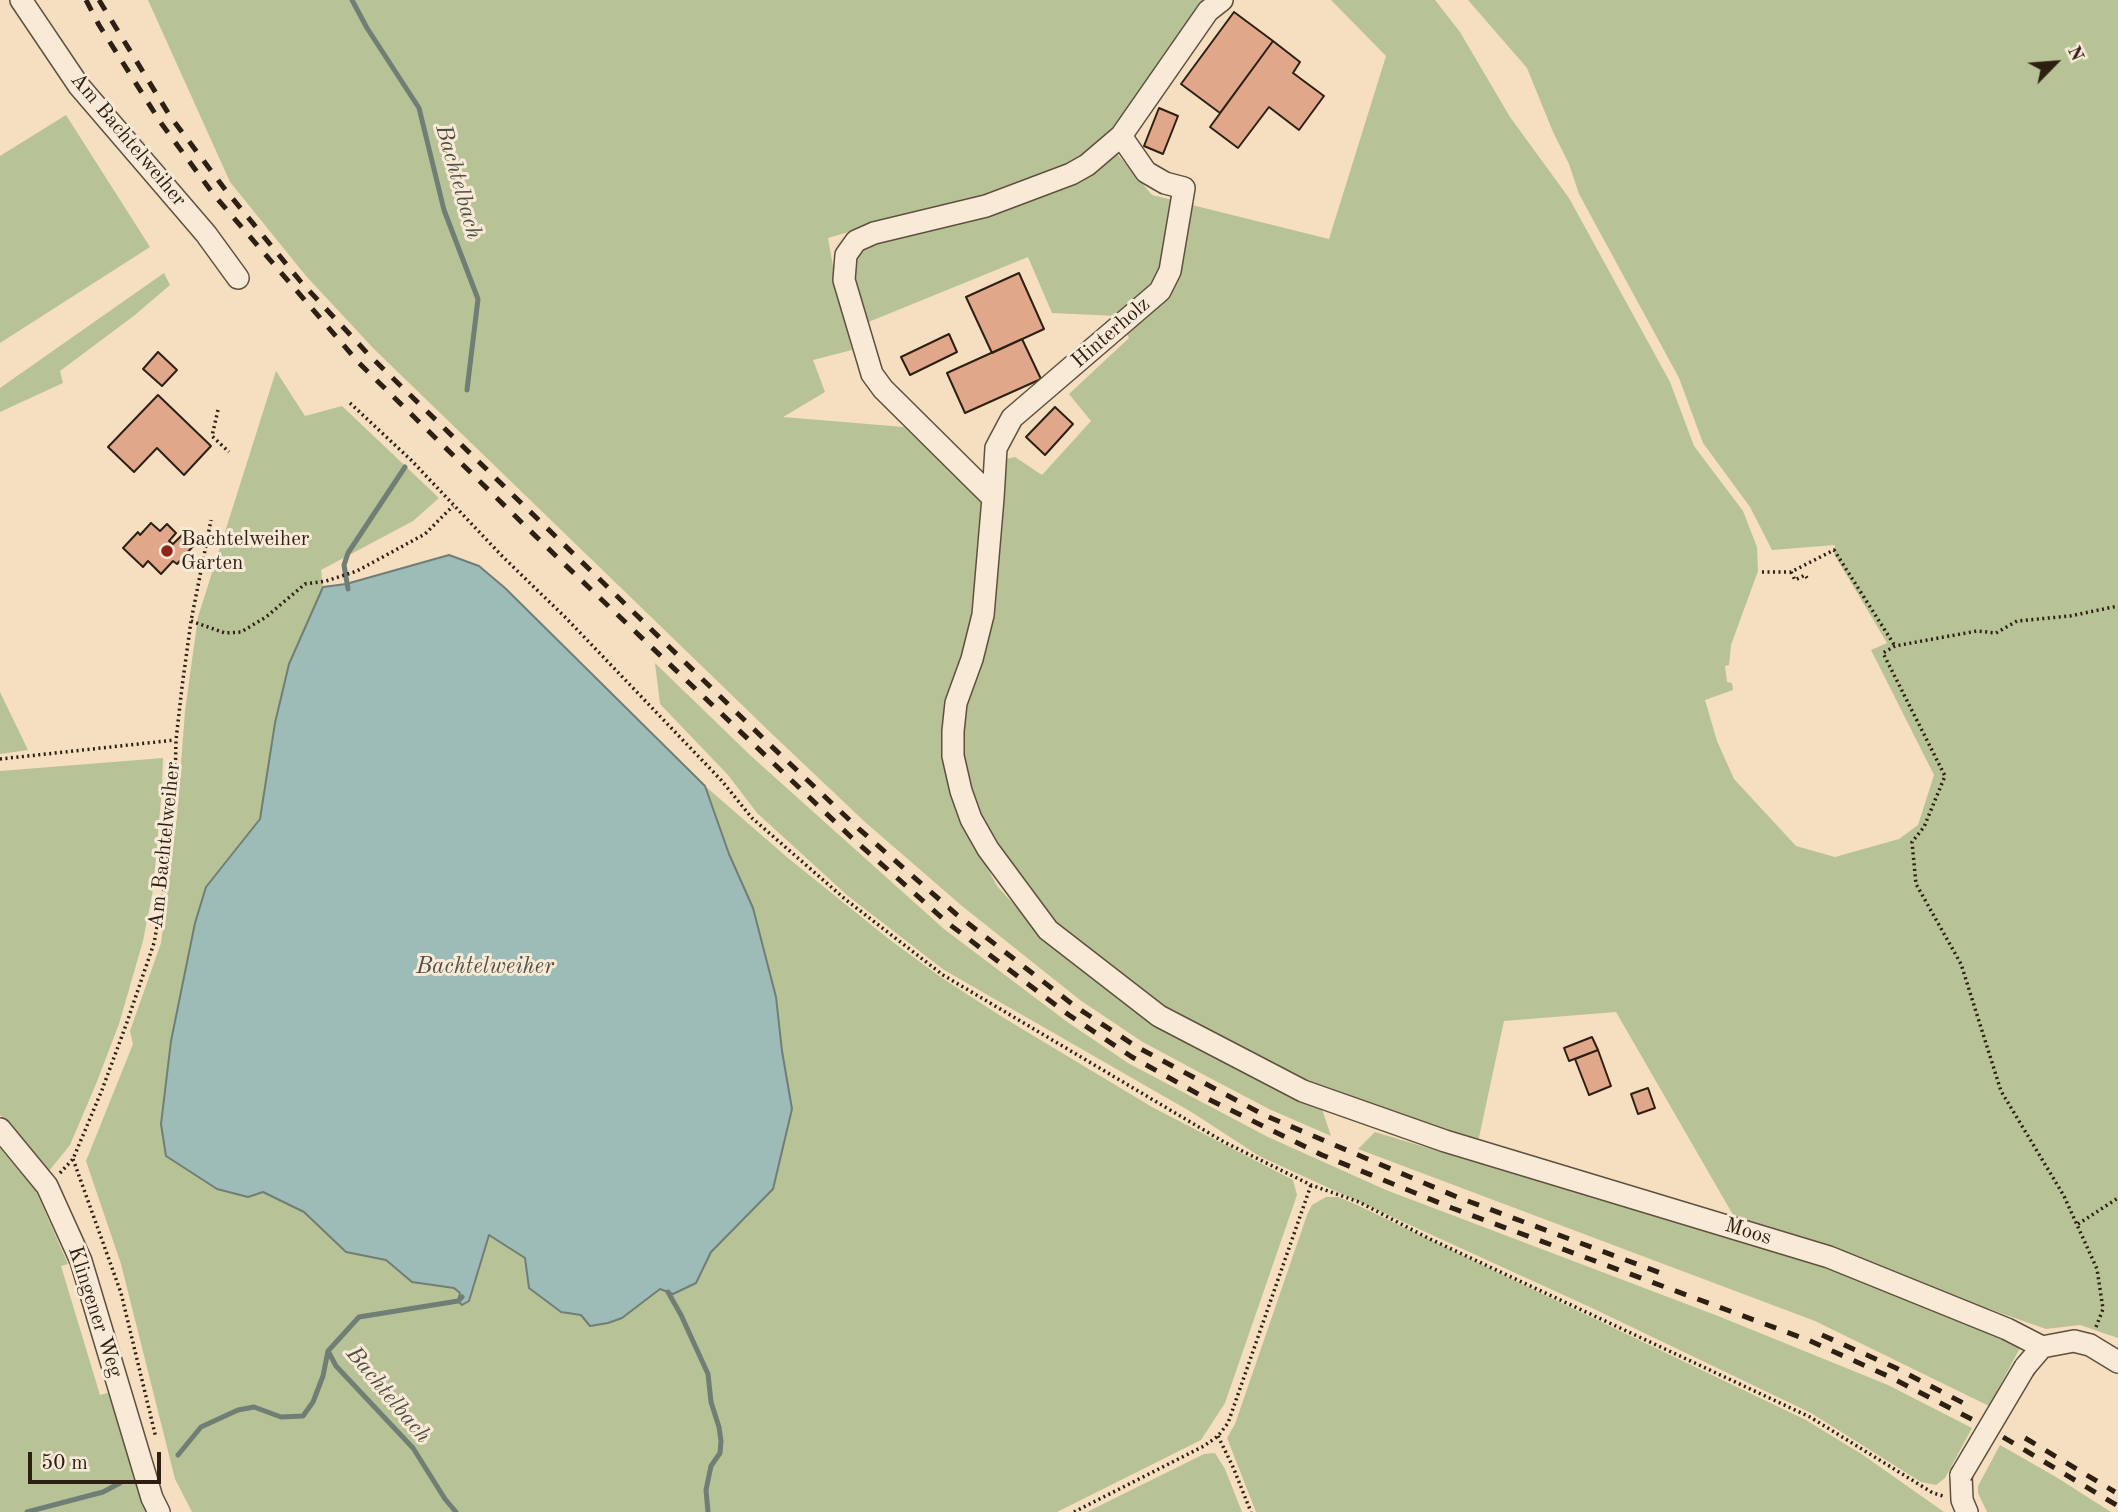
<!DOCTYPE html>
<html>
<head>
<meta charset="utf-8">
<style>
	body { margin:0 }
	#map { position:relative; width:2118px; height:1512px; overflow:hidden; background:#f5dfc0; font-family:"Old Standard TT",serif }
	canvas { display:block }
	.north { position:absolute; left:2020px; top:28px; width:70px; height:70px; -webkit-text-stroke:5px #f8ead6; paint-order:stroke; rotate:65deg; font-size:19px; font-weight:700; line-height:28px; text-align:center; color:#2d2013 }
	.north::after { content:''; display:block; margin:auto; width:24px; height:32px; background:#2d2013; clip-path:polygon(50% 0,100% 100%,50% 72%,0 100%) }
	.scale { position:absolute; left:28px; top:1452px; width:133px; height:32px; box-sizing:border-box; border:4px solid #2d2013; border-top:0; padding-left:9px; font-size:21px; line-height:24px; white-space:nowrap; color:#2d2013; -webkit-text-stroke:5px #f8ead6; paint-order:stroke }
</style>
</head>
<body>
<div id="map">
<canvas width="2118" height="1512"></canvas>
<div class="north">N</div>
<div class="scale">50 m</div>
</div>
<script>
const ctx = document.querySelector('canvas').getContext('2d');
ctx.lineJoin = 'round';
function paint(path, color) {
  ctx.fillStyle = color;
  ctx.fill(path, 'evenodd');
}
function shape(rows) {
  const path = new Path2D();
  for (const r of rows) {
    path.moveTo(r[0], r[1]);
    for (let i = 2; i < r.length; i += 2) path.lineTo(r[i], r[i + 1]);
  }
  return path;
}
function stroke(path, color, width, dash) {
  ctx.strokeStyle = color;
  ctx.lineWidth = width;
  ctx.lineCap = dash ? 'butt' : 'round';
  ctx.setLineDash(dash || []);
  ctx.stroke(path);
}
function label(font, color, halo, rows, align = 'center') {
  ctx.font = font + ' "Old Standard TT",serif';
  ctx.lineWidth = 6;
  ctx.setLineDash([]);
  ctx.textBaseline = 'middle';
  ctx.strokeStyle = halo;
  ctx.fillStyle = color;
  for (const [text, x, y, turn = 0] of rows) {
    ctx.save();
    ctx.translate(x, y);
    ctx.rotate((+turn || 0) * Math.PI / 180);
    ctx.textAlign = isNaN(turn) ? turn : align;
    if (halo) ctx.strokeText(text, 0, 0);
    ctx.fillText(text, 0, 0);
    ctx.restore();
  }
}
const green = shape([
	[148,0,1211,0,1117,130,1082,159,984,199,869,226,828,238,836,283,852,350,813,360,825,392,783,417,904,427,983,501,974,613,963,657,963,823,997,886,1043,936,1321,1106,1331,1136,1269,1109,1208,1077,1141,1041,1080,1000,962,906,865,822,771,733,374,349,306,276,230,182],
	[1331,0,1435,0,1460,32,1510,117,1569,198,1670,382,1694,446,1743,511,1757,547,1758,571,1731,645,1729,665,1725,666,1727,682,1732,683,1733,690,1705,700,1717,741,1734,779,1796,846,1835,857,1899,839,1918,825,1934,775,1871,650,1887,643,1834,554,1835,545,1772,550,1750,507,1703,443,1679,378,1579,194,1569,164,1553,132,1527,68,1468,0,2118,0,2118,1338,2080,1325,2046,1329,1736,1220,1616,1012,1504,1021,1478,1142,1300,1081,1160,1012,1050,926,975,817,958,731,1006,459,1015,457,1042,475,1091,421,1069,394,1129,338,1125,330,1164,295,1188,204,1329,239,1386,56],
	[66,115,150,247,0,343,0,156],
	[1114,150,1152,195,1177,201,1162,271,1153,287,1117,316,1052,313,1028,257,866,323,849,278,853,257,861,247],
	[164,273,170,285,135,315,60,371,63,383,0,412,0,388],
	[276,371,305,416,342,406,439,498,413,521,321,570,323,587,289,664,275,723,260,819,206,887,195,923,171,1041,161,1124,248,1197,263,1192,304,1212,345,1252,386,1260,412,1282,454,1288,470,1300,488,1235,525,1258,561,1312,582,1315,590,1326,622,1318,660,1289,696,1283,711,1252,773,1189,782,1051,776,997,753,908,729,854,705,786,788,858,890,940,942,978,1004,1018,1152,1107,1293,1180,1297,1195,1225,1403,1201,1440,1057,1512,192,1512,175,1479,121,1264,86,1161,133,1044,130,1031,161,943,177,816,185,711,198,617],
	[655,663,751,756,944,929,1066,1021,1128,1063,1268,1137,1386,1190,1718,1316,1888,1385,1972,1428,1945,1478,1936,1485,1921,1482,1811,1413,1592,1308,1259,1156,1193,1113,944,970,848,896,757,813,728,775,660,704],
	[0,692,28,750,0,754],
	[163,758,162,788,153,890,143,941,119,1024,96,1084,70,1145,49,1171,0,1115,0,771],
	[1375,1132,1825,1267,1994,1328,2016,1341,2020,1348,1989,1406,1815,1321,1358,1149],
	[0,1148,36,1191,68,1264,61,1266,100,1395,111,1392,146,1512,0,1512],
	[1326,1197,1338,1197,1355,1204,1806,1420,1863,1455,1944,1512,1256,1512,1227,1438,1235,1424,1307,1215,1312,1205],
	[2000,1445,2056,1477,2111,1512,1987,1512,1978,1493,1978,1486],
	[1215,1453,1225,1469,1242,1512,1087,1512,1204,1454]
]);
const water = shape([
	[449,555,479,566,505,588,705,786,729,854,753,908,776,997,782,1051,792,1109,773,1189,711,1252,696,1283,673,1294,660,1289,622,1318,608,1323,590,1326,581,1315,561,1312,529,1288,525,1258,489,1235,469,1301,462,1305,458,1301,460,1293,454,1288,412,1282,386,1260,346,1252,304,1212,263,1192,248,1197,217,1189,166,1156,161,1124,171,1041,195,923,206,887,260,819,275,723,289,664,323,587,346,584,449,555]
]);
const stream = shape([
	[352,0,367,28,419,108,444,210,478,299,467,390],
	[348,589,344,565,348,553,405,467],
	[668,1292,681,1315,708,1374,711,1402,719,1427,721,1441,720,1453,711,1466,706,1490,708,1512],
	[178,1455,201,1427,238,1410,254,1407,281,1417,303,1416,313,1402,323,1376,328,1351],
	[27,1512,103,1492,120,1483],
	[456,1512,445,1499,413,1448,336,1366,328,1351,359,1317,458,1301,462,1297]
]);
const building = shape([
	[1234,12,1273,41,1220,113,1181,84,1234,12],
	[1273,41,1300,62,1293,73,1324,96,1299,130,1269,107,1238,148,1210,127,1273,41],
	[1159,108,1178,116,1163,154,1144,146,1159,108],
	[1019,273,1044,329,992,353,966,297,1019,273],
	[949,334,957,352,910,375,901,357,949,334],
	[1022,339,1041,379,965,413,947,373,1022,339],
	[158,352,177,370,162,386,143,369,158,352],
	[158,395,211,446,184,475,157,448,134,472,108,447,158,395],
	[1055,407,1073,424,1045,455,1026,437,1055,407],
	[151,523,160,531,167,524,176,533,169,541,173,544,184,533,195,544,177,564,173,561,161,574,148,561,143,567,123,548,138,532,140,535,151,523],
	[1592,1037,1598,1050,1569,1061,1564,1048,1592,1037],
	[1598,1050,1611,1086,1589,1095,1575,1059,1598,1050],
	[1648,1088,1655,1108,1638,1114,1631,1094,1648,1088]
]);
const path = shape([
	[350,403,411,460,503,557,566,618,721,780,752,818,845,899,943,975,1224,1142,1311,1185,1359,1202,1428,1238,1810,1417,1933,1493,1943,1496],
	[218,410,212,436,229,452],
	[1762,572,1791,572,1834,550,1895,646],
	[1791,572,1795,580,1805,575,1807,578],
	[191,621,225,633,241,632,266,617,305,584,326,581,357,571,425,534,453,506],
	[0,759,175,740],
	[73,1159,121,1293,156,1438],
	[60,1173,73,1159,102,1090,126,1025,154,943,164,890,175,786,176,740,182,687,191,621,211,520],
	[2078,1224,2118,1198],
	[2096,1327,2103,1309,2097,1269,2064,1196,2001,1091,1961,964,1916,884,1912,842,1924,827,1945,776,1883,653,1895,646,1977,631,1996,633,2017,621,2070,616,2118,606],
	[1218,1436,1233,1467,1251,1512],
	[1074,1512,1204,1446,1218,1436,1228,1423,1311,1185]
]);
const minor = shape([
	[21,0,79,86,206,234,238,278],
	[1222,0,1208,11,1121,136,1087,165,1071,174,986,206,874,233,856,241,846,255,844,280,872,374,883,389,993,498,983,615,972,659,956,703,953,731,953,756,961,791,971,819,988,849,1048,930,1159,1016,1303,1091,1445,1141,1829,1257,2007,1329,2042,1347],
	[993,498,996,448,1012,418,1160,291,1170,271,1184,188,1165,183,1146,172,1121,136],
	[0,1129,47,1186,81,1261,152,1498,159,1512],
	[2025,1367,2042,1347,2074,1341,2090,1345,2118,1362],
	[1961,1475,1962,1500,1967,1512]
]);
const rail = shape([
	[86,0,99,25,161,123,214,195,359,363,559,559,851,837,949,924,1069,1015,1132,1057,1200,1095,1322,1155,1452,1208,1808,1340,1890,1377,1983,1425,2118,1506],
	[99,0,170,116,224,188,301,282,369,355,766,741,859,829,956,914,1076,1007,1137,1047,1264,1115,1457,1197,1666,1275],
	[1822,1335,1896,1368,1967,1405],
	[2025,1438,2115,1492]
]);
const minorBridge = shape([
	[1961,1475,2025,1367]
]);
const markers = [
	[167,551,7,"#8f2418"]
];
const streetNames = [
	["Am Bachtelweiher",128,140,50],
	["Hinterholz",1111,333,-41],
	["Am Bachtelweiher",165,845,-84],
	["Moos",1748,1232,17],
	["Klingener Weg",95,1312,72]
];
const poiNames = [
	["Bachtelweiher",181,539],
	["Garten",181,563]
];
const waterNames = [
	["Bachtelbach",458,182,74],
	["Bachtelweiher",485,967],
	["Bachtelbach",388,1395,50]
];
paint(green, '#b7c396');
paint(water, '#9dbcb8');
stroke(water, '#707e76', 2);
stroke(stream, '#707e76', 5);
paint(building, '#e0a78a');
stroke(building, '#2d2013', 2);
stroke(minor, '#5f503e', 24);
stroke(path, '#2d2013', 3.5, [2, 3.5]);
stroke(minor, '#f8ead6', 21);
stroke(rail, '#2d2013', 5, [12, 12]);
stroke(minorBridge, '#5f503e', 24, []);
stroke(minorBridge, '#f8ead6', 21);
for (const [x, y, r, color] of markers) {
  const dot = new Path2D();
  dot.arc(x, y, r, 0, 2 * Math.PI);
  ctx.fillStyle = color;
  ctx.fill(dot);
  stroke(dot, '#f8ead6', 2.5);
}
label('21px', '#2d2013', '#f8ead6', streetNames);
label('21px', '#2d2013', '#f8ead6', poiNames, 'left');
label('italic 23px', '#4f4f45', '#f8ead6', waterNames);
</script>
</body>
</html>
